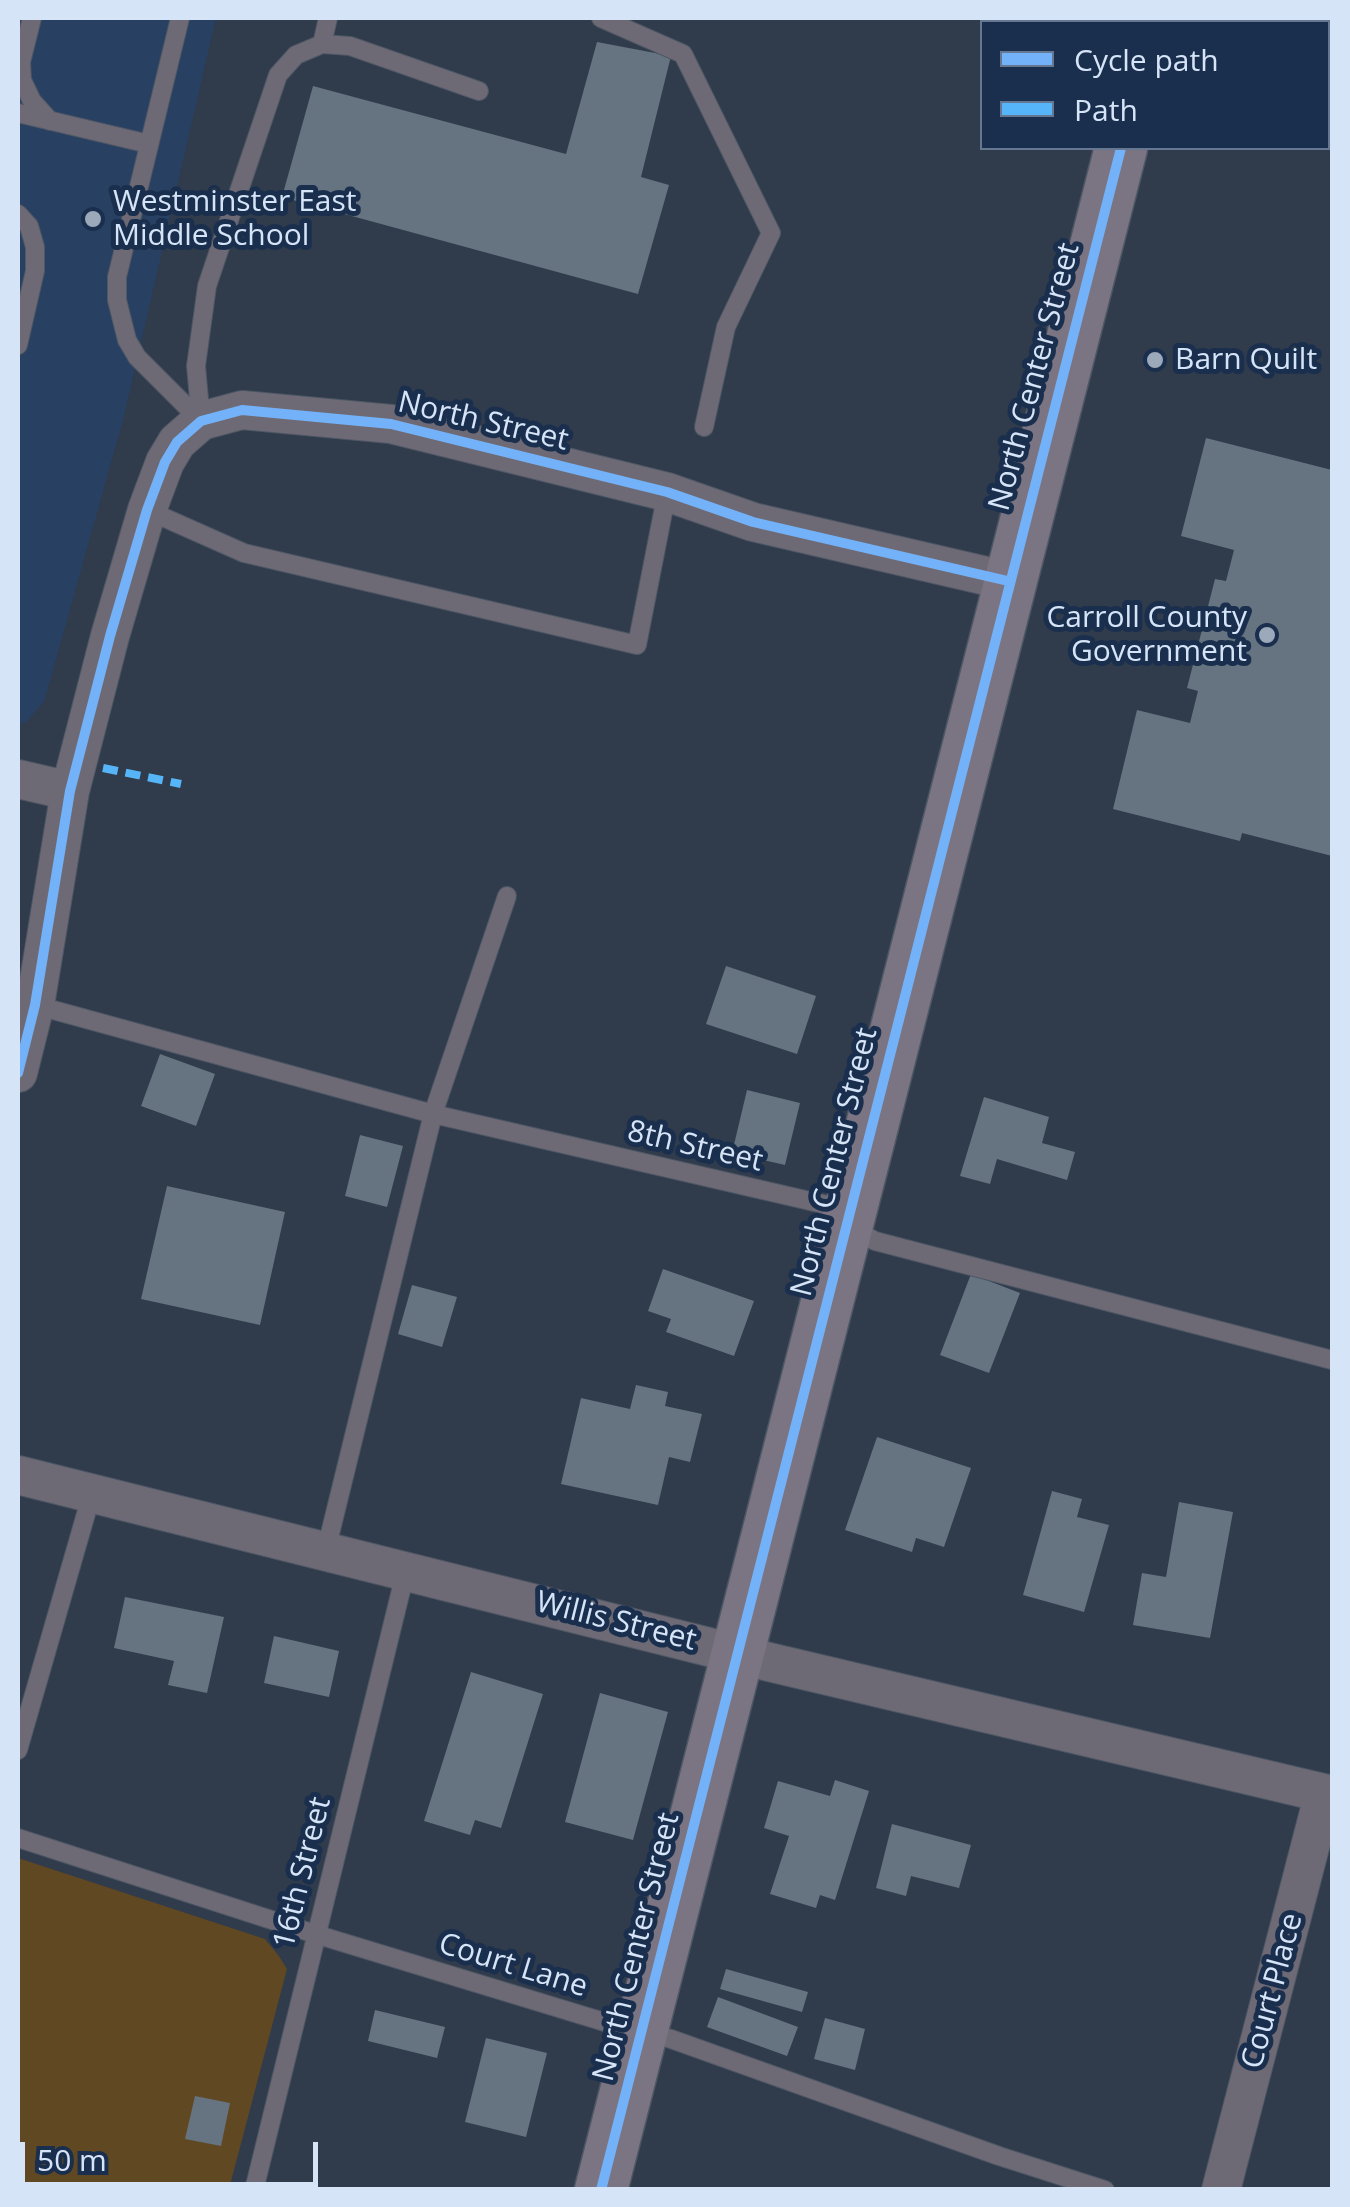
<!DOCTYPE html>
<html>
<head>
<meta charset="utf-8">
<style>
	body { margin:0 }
	#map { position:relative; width:1350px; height:2207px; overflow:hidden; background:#303b4c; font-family:"Open Sans",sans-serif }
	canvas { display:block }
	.frame { position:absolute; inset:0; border:20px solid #d6e4f7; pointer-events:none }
	.legend { position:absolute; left:980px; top:20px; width:350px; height:130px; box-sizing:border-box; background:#1a2f4d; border:2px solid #657791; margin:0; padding:12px 18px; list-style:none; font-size:30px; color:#d6e4f7 }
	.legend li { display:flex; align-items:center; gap:20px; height:50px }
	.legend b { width:50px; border:2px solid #657791 }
	.scale { position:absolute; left:20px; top:2142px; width:298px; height:45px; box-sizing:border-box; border:5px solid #d6e4f7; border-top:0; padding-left:12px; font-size:30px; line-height:35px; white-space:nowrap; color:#d6e4f7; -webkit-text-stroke:8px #1a2f4d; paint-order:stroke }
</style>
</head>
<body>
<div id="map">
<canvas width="1350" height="2207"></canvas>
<div class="frame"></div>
<ul class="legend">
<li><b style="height:12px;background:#73b2f8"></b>Cycle path</li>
<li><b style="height:12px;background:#56b5f8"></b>Path</li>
</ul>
<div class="scale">50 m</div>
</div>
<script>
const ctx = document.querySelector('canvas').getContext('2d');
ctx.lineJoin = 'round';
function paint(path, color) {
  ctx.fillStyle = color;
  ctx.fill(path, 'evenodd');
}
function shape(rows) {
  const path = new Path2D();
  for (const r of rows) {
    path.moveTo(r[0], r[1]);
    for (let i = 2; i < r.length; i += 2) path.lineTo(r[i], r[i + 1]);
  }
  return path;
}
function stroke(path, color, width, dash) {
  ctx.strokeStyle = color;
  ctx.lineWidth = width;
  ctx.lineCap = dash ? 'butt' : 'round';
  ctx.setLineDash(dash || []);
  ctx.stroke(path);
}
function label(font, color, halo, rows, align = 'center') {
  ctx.font = font + ' "Open Sans",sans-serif';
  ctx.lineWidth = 10;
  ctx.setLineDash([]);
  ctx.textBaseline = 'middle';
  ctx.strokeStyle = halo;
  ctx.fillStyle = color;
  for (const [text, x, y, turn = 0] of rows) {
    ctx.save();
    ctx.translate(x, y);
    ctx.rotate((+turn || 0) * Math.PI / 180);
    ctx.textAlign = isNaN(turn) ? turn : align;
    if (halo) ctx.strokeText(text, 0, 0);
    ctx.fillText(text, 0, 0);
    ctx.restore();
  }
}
const built = shape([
	[18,18,216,18,123,420,44,702,26,722,18,725]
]);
const green = shape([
	[18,1858,265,1939,279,1956,287,1969,229,2189,18,2189]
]);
const building = shape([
	[597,42,671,56,641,177,669,185,638,294,282,197,313,86,566,154],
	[1206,438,1332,470,1332,856,1242,833,1240,841,1113,809,1137,710,1190,723,1198,691,1187,688,1215,579,1226,581,1234,550,1181,536],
	[726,966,816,996,797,1054,706,1024],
	[160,1054,215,1074,196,1126,141,1106],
	[747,1090,800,1103,785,1165,732,1153],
	[984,1097,1049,1117,1042,1143,1075,1152,1067,1180,997,1159,990,1184,960,1176],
	[360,1135,403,1146,387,1207,345,1196],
	[167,1186,285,1212,260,1325,141,1299],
	[663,1269,754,1301,734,1356,666,1332,671,1319,648,1311],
	[971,1274,1020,1293,989,1373,940,1355],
	[412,1285,457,1297,442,1347,398,1334],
	[636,1385,668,1392,665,1406,702,1414,690,1462,669,1457,658,1505,561,1484,581,1398,630,1409],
	[877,1437,971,1468,944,1547,916,1538,912,1552,845,1530],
	[1052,1491,1082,1499,1077,1517,1109,1525,1084,1612,1023,1595],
	[1179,1502,1233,1512,1210,1638,1133,1625,1142,1573,1166,1577],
	[125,1597,224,1617,207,1693,168,1685,174,1661,114,1648],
	[274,1636,339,1651,329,1697,264,1683],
	[471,1672,543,1694,501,1828,475,1820,470,1835,424,1821],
	[600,1693,668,1712,633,1840,565,1822],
	[835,1780,869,1791,835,1900,820,1895,816,1908,770,1894,789,1836,764,1828,778,1781,830,1796],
	[892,1824,971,1845,959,1888,911,1876,906,1896,876,1888],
	[726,1969,808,1992,802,2012,720,1989],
	[718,1997,798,2027,787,2056,707,2027],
	[375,2010,445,2027,437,2058,368,2041],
	[825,2018,865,2029,855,2070,814,2059],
	[486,2038,547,2053,526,2137,465,2122],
	[195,2096,230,2103,221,2146,185,2139]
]);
const lane = shape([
	[32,18,21,62,22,80,32,101,50,121],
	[180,18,117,277,117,300,127,340,137,357,201,421],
	[601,18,683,54,771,233,726,327,704,427],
	[322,44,328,18],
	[18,113,149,144],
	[18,214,29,226,35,247,35,271,18,345],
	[201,421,196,366,207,286,278,75,296,55,322,44,350,46,479,91],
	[147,510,244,553,637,645,667,492],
	[35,1005,433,1114,823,1204,844,1224,875,1241,1332,1360],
	[326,1550,433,1114,507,896],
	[18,1750,92,1493],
	[18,1838,315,1934,611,2024,671,2039,999,2156,1105,2190],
	[254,2190,406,1570]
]);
const street = shape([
	[18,779,70,791],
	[18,1073,35,1005,70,791,110,636,147,510,165,462,177,442,201,421,242,410,391,424,667,492,753,522,1008,581],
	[18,1475,769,1662,1332,1795],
	[1221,2190,1324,1793]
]);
const secondary = shape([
	[1153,22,1154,18],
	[601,2190,1121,148]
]);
const quiet = shape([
	[103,768,181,784]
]);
const cycleway = shape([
	[18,1073,35,1005,70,791,110,636,147,510,165,462,177,442,201,421,242,410,391,424,667,492,753,522,1008,581],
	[601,2190,1121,148]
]);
const markers = [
	[93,219,10,"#9ca9bb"],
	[1155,360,10,"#9ca9bb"],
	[1267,635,10,"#9ca9bb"]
];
const poiNames = [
	["Westminster East",113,202],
	["Middle School",113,236],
	["Barn Quilt",1175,360],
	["Carroll County",1247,618,"right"],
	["Government",1247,652,"right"]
];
const streetNames = [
	["North Center Street",1035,377,-75],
	["North Street",483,422,13],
	["8th Street",695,1147,13],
	["North Center Street",835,1162,-76],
	["Willis Street",616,1622,14],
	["16th Street",303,1873,-76],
	["North Center Street",637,1947,-76],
	["Court Lane",513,1966,17],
	["Court Place",1273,1991,-75]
];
paint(built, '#284062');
paint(green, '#5f4822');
paint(building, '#667380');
stroke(lane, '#4d5765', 20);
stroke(street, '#4d5765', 40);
stroke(secondary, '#4d5765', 55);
stroke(lane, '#6e6a75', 18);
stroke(street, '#6e6a75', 38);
stroke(secondary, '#7b7482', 52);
stroke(quiet, '#56b5f8', 8, [15, 8]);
stroke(cycleway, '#73b2f8', 10);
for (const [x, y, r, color] of markers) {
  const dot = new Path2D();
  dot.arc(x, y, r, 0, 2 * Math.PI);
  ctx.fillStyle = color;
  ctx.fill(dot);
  stroke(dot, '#1a2f4d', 4);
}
label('30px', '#d6e4f7', '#1a2f4d', poiNames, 'left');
label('30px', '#d6e4f7', '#1a2f4d', streetNames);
</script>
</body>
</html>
